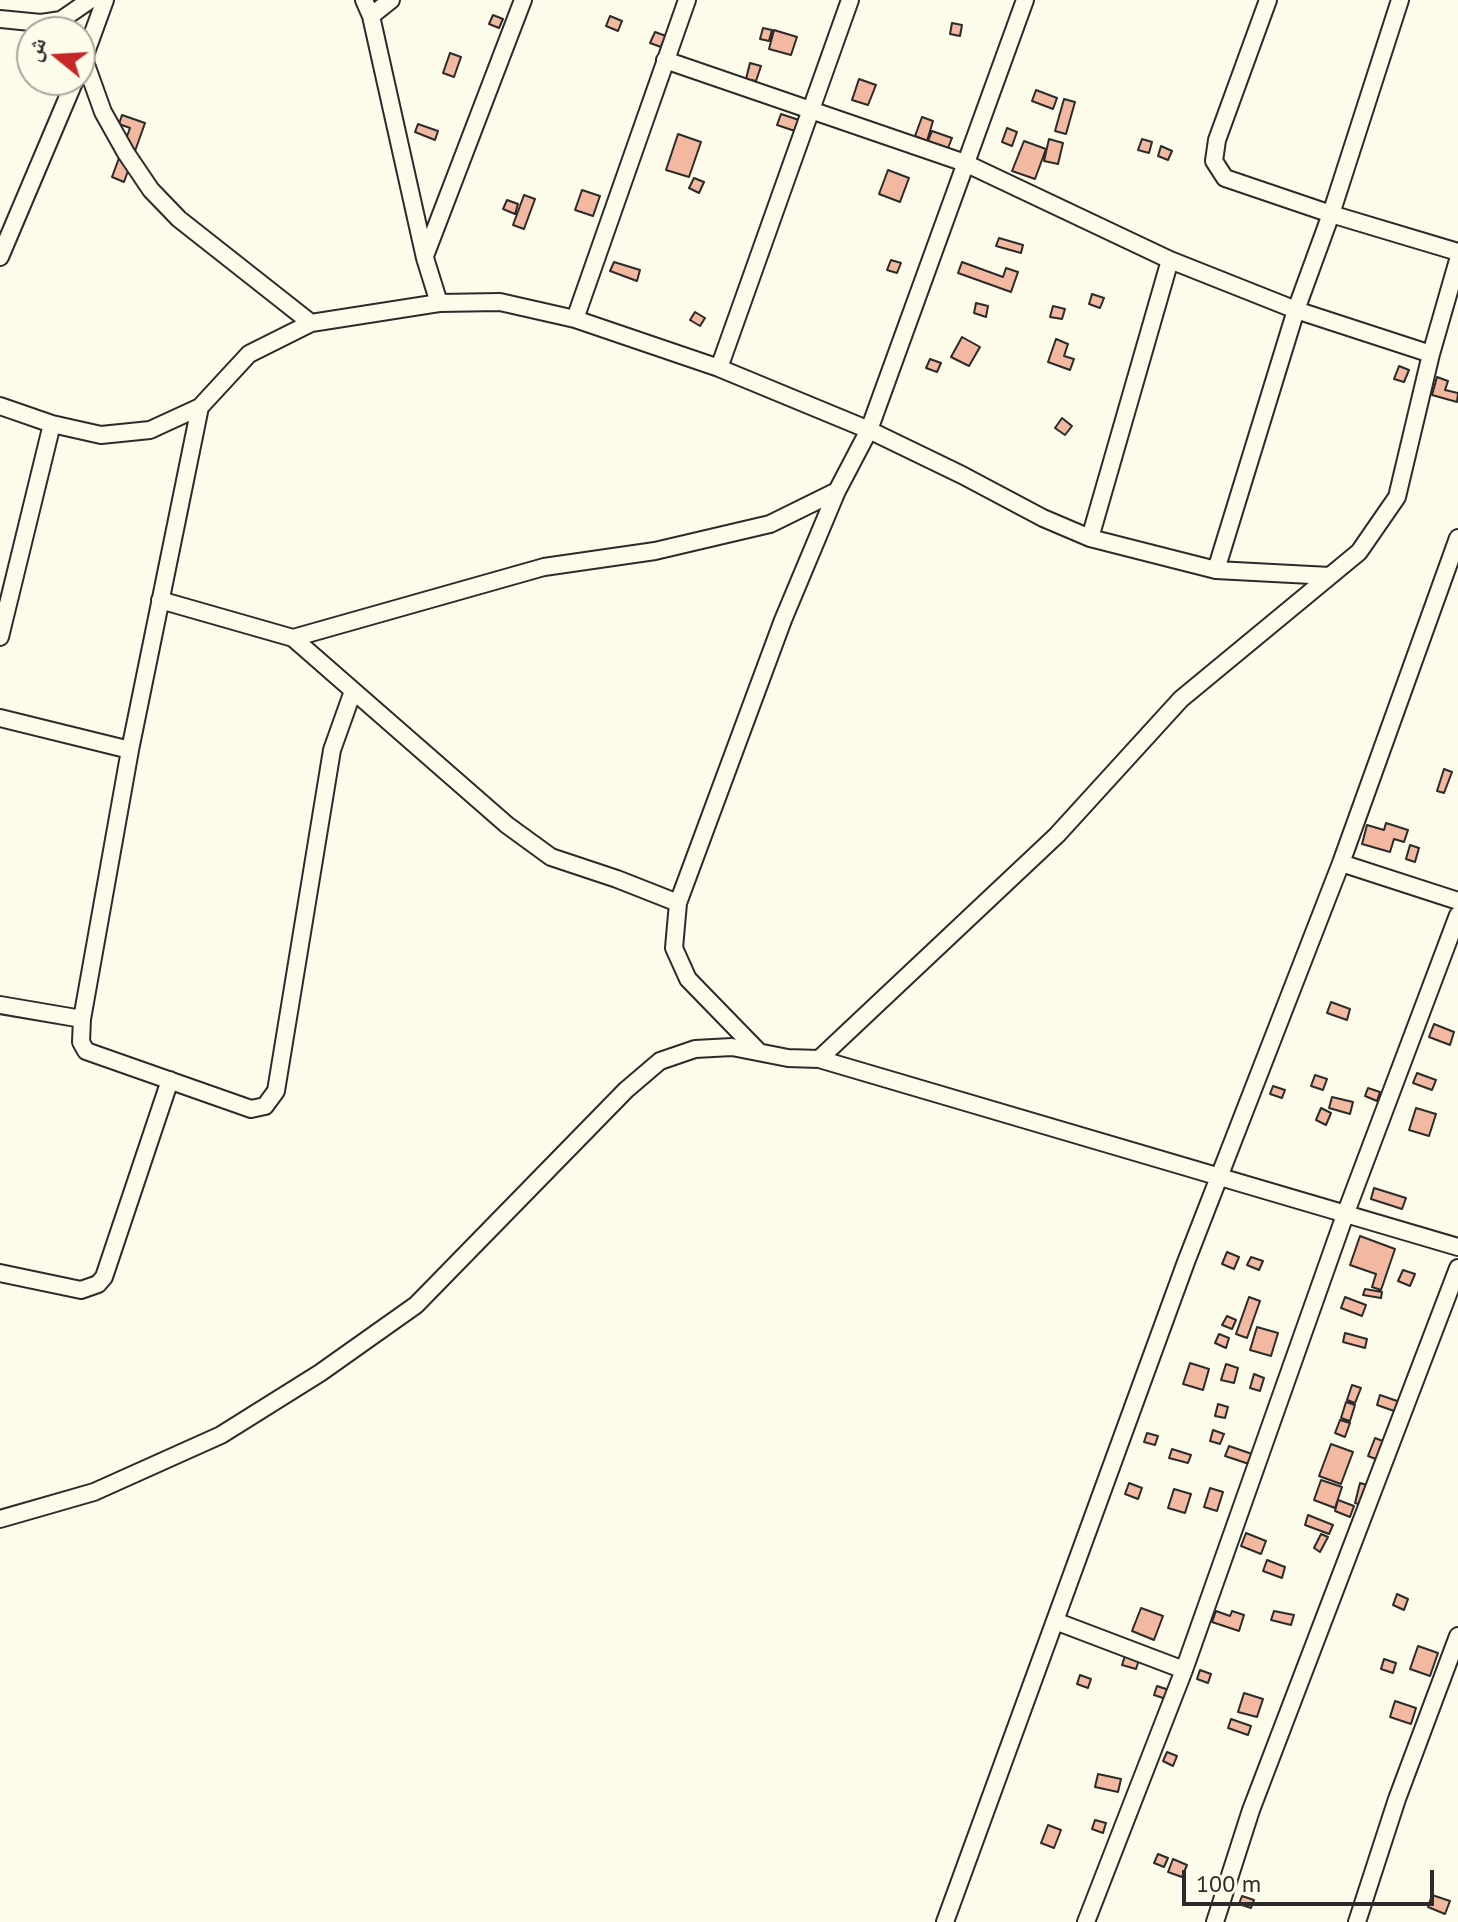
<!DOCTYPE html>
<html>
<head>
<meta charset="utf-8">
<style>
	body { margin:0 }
	#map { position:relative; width:1458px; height:1922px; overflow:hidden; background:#fdfbea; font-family:"PT Sans","Noto Naskh Arabic",sans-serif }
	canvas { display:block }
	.north { position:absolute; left:16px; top:16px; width:80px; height:80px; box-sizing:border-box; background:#fdfbea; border:2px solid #a9a89e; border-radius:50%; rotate:288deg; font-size:22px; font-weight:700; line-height:32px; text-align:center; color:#2b2b2b }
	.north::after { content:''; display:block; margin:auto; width:28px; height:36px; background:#c62828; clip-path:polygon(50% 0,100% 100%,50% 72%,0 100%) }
	.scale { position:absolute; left:1182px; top:1870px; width:252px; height:36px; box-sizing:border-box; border:4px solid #2b2b2b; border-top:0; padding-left:10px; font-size:24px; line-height:28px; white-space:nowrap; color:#2b2b2b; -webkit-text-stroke:6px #fdfbea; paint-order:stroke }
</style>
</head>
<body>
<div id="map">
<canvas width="1458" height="1922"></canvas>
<div class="north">ش</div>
<div class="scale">100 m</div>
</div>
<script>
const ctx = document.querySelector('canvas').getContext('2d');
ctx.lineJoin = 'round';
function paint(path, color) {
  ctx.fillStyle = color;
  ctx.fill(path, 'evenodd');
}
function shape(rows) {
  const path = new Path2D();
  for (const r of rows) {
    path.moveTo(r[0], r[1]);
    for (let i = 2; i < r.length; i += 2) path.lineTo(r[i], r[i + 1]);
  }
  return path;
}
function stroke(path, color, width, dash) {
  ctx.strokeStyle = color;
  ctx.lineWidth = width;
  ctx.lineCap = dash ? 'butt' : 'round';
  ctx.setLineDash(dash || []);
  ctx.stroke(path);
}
const building = shape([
	[493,15,503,19,499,28,489,24,493,15],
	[610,16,622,21,618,31,606,26,610,16],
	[952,23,962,25,960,36,950,34,952,23],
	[763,28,772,30,769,41,760,39,763,28],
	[774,30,797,37,791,55,769,49,774,30],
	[655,32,666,36,661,47,650,43,655,32],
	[450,53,461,57,454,77,443,73,450,53],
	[750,63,761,66,756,81,746,79,750,63],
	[859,79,876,85,868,105,852,100,859,79],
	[1036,90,1057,98,1053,109,1032,101,1036,90],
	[1064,99,1075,102,1066,134,1055,131,1064,99],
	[781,114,799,120,795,131,777,125,781,114],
	[122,115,145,123,124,182,112,177,130,128,119,124,122,115],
	[922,117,933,121,927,141,915,136,922,117],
	[418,124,438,131,435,140,415,132,418,124],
	[1007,128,1017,132,1012,146,1002,142,1007,128],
	[932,131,952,138,948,148,928,141,932,131],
	[678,134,701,142,689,177,666,170,678,134],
	[1049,139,1063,143,1058,164,1044,161,1049,139],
	[1142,139,1152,142,1149,153,1138,150,1142,139],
	[1024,141,1046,149,1035,179,1012,171,1024,141],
	[1161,146,1172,151,1168,160,1158,156,1161,146],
	[888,170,909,178,900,202,879,194,888,170],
	[694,178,704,182,699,193,689,188,694,178],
	[582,190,600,196,593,216,575,210,582,190],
	[524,195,535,199,524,229,513,225,524,195],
	[507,200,518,204,515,214,503,209,507,200],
	[999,238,1023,245,1021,253,996,246,999,238],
	[891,260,901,263,897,273,887,270,891,260],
	[614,262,640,270,637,281,610,271,614,262],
	[962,262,1003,277,1006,268,1018,272,1011,292,958,273,962,262],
	[1092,294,1104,298,1100,308,1089,304,1092,294],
	[976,303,988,306,986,317,974,313,976,303],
	[1053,306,1065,309,1062,319,1050,317,1053,306],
	[695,312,705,318,700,326,690,320,695,312],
	[962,337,980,347,969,366,951,357,962,337],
	[1056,339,1068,344,1064,356,1074,359,1070,370,1048,362,1056,339],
	[930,359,941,363,937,372,926,368,930,359],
	[1399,366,1409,370,1404,382,1394,379,1399,366],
	[1437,377,1448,381,1445,390,1458,393,1457,402,1432,395,1437,377],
	[1062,418,1072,426,1065,435,1055,428,1062,418],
	[1444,769,1452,772,1444,793,1437,791,1444,769],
	[1386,823,1408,830,1404,842,1394,839,1390,852,1362,844,1367,825,1384,830,1386,823],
	[1410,845,1419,848,1415,862,1406,859,1410,845],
	[1331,1002,1350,1009,1347,1020,1327,1013,1331,1002],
	[1434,1024,1454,1032,1450,1045,1429,1037,1434,1024],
	[1417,1073,1436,1080,1432,1090,1413,1083,1417,1073],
	[1315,1075,1327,1079,1323,1090,1311,1086,1315,1075],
	[1273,1086,1285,1090,1282,1098,1270,1094,1273,1086],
	[1368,1088,1380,1092,1377,1101,1365,1096,1368,1088],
	[1332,1097,1353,1102,1350,1114,1329,1108,1332,1097],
	[1321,1108,1331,1113,1326,1125,1316,1120,1321,1108],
	[1416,1108,1436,1114,1429,1136,1409,1130,1416,1108],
	[1374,1188,1406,1198,1402,1209,1371,1199,1374,1188],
	[1360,1236,1395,1249,1381,1290,1372,1287,1376,1274,1350,1265,1360,1236],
	[1227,1252,1239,1257,1234,1269,1222,1264,1227,1252],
	[1251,1257,1263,1261,1259,1270,1247,1265,1251,1257],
	[1403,1270,1415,1274,1410,1286,1398,1281,1403,1270],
	[1365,1289,1382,1292,1381,1298,1363,1295,1365,1289],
	[1249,1297,1260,1301,1247,1338,1236,1334,1249,1297],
	[1345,1297,1366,1305,1362,1316,1341,1308,1345,1297],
	[1227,1316,1236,1320,1232,1329,1222,1325,1227,1316],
	[1257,1327,1278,1333,1271,1356,1250,1350,1257,1327],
	[1345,1333,1367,1339,1365,1348,1343,1342,1345,1333],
	[1219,1334,1229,1338,1226,1348,1215,1343,1219,1334],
	[1190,1363,1209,1369,1203,1390,1183,1384,1190,1363],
	[1226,1364,1238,1368,1234,1383,1221,1380,1226,1364],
	[1254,1374,1264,1378,1260,1391,1250,1388,1254,1374],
	[1352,1385,1361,1388,1355,1403,1347,1400,1352,1385],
	[1380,1395,1400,1402,1397,1412,1377,1405,1380,1395],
	[1346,1402,1355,1405,1350,1421,1341,1418,1346,1402],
	[1218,1404,1228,1407,1225,1418,1215,1416,1218,1404],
	[1340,1420,1350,1423,1345,1437,1335,1433,1340,1420],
	[1213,1430,1224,1434,1220,1444,1210,1441,1213,1430],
	[1147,1433,1158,1436,1155,1445,1144,1442,1147,1433],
	[1375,1438,1388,1443,1381,1461,1368,1456,1375,1438],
	[1331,1444,1353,1452,1341,1484,1319,1476,1331,1444],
	[1229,1446,1252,1454,1249,1464,1225,1456,1229,1446],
	[1172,1449,1191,1455,1188,1463,1169,1458,1172,1449],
	[1321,1480,1342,1487,1335,1508,1314,1500,1321,1480],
	[1129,1483,1142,1488,1138,1499,1125,1494,1129,1483],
	[1360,1483,1371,1486,1366,1506,1355,1503,1360,1483],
	[1210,1488,1223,1492,1217,1511,1204,1507,1210,1488],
	[1174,1489,1191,1494,1185,1513,1168,1508,1174,1489],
	[1338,1500,1354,1506,1350,1517,1335,1511,1338,1500],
	[1308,1515,1333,1525,1329,1534,1305,1525,1308,1515],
	[1246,1533,1266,1541,1261,1554,1241,1546,1246,1533],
	[1321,1534,1328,1537,1320,1552,1314,1548,1321,1534],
	[1267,1560,1285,1567,1282,1578,1263,1571,1267,1560],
	[1397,1594,1408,1599,1404,1610,1393,1605,1397,1594],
	[1141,1608,1163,1616,1154,1640,1132,1631,1141,1608],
	[1216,1611,1230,1616,1232,1611,1244,1615,1239,1631,1212,1622,1216,1611],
	[1274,1611,1294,1615,1291,1625,1271,1620,1274,1611],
	[1418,1646,1438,1653,1430,1676,1410,1669,1418,1646],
	[1126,1653,1140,1657,1136,1669,1122,1665,1126,1653],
	[1384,1659,1396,1663,1393,1673,1381,1669,1384,1659],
	[1200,1670,1211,1674,1208,1683,1197,1679,1200,1670],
	[1080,1675,1091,1679,1088,1688,1077,1684,1080,1675],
	[1157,1686,1169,1690,1166,1699,1154,1695,1157,1686],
	[1244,1693,1263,1699,1257,1717,1238,1712,1244,1693],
	[1395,1701,1416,1708,1411,1724,1390,1717,1395,1701],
	[1231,1719,1251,1726,1248,1735,1228,1728,1231,1719],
	[1167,1752,1177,1756,1173,1766,1163,1761,1167,1752],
	[1098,1774,1121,1779,1118,1792,1095,1787,1098,1774],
	[1095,1820,1106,1823,1103,1833,1092,1829,1095,1820],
	[1048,1825,1061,1830,1054,1848,1041,1843,1048,1825],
	[1158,1854,1168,1858,1164,1867,1154,1863,1158,1854],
	[1173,1859,1187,1865,1182,1877,1168,1872,1173,1859],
	[1432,1895,1450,1901,1445,1914,1428,1907,1432,1895],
	[1242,1896,1254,1900,1251,1908,1239,1904,1242,1896]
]);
const minor = shape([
	[364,0,371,16,425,258,439,303],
	[1268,0,1217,140,1214,161,1225,178,1331,214,1458,252],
	[371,16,391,0],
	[0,19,41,23,61,20,90,0],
	[84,59,103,112,126,153,151,190,179,219,311,323],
	[665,60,965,163,1170,260],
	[81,66,105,0],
	[425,256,523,0],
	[0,257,75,80],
	[575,319,687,0],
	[719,368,850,0],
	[0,406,52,424,101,435,150,430,200,407,249,354,311,323,439,303,500,302,575,319,719,368,869,430,962,475,1043,518,1090,538,1216,570,1330,576],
	[200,407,130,750,82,1019,81,1042,86,1051,251,1109,265,1106,276,1091,332,750,353,691],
	[1090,538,1170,260,1296,310,1431,354],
	[1216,570,1296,310,1331,214,1400,0],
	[160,600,293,638,507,825,551,857,617,879,678,903],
	[0,637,52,424],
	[293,638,544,567,655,551,770,524,837,491],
	[0,718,130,750],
	[1341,863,1458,901],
	[0,1005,82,1019],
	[759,1052,688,979,674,948,678,903,783,620,837,491,869,430,1025,0],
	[819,1059,1458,1247],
	[0,1273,81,1290,98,1284,104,1277,170,1080],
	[0,1519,94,1492,221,1435,320,1373,416,1305,626,1090,660,1061,695,1049,732,1047,788,1058,819,1059,1057,835,1181,699,1359,552,1397,497,1431,354,1458,260],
	[1055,1621,1184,1670],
	[945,1922,1186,1262,1341,863,1458,538],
	[1086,1922,1184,1670,1345,1215,1458,915],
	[1215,1922,1251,1810,1458,1268],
	[1357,1922,1397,1799,1458,1636]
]);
paint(building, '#f2b8a0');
stroke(building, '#2b2b2b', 2);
stroke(minor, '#2b2b2b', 20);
stroke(minor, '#fdfbea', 16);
</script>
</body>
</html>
